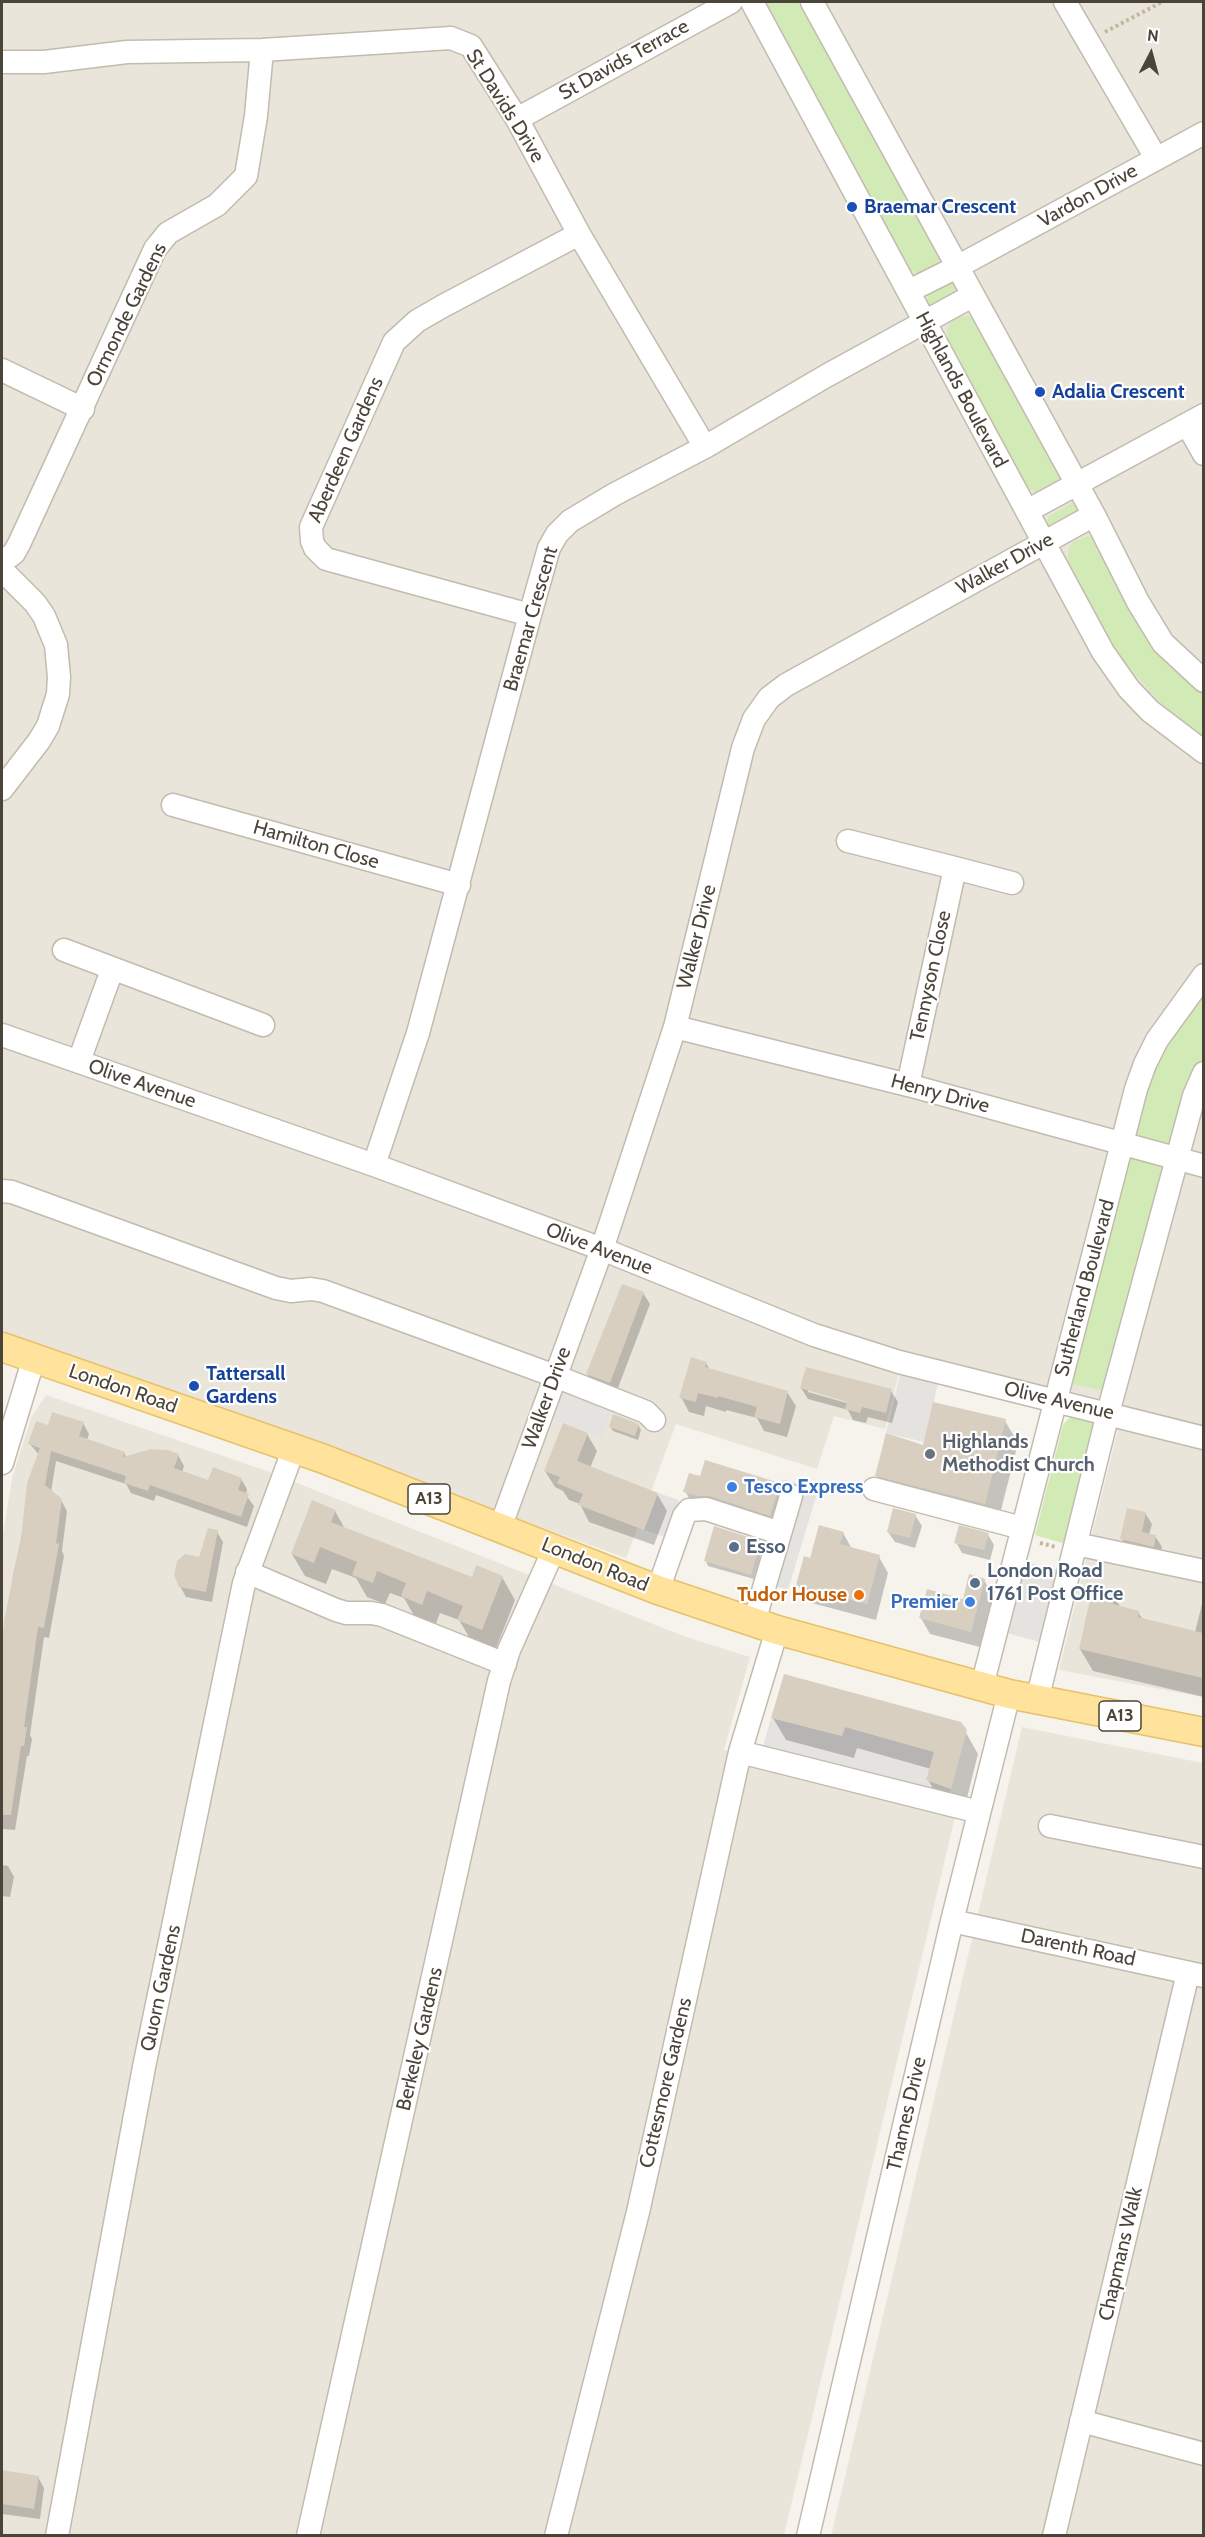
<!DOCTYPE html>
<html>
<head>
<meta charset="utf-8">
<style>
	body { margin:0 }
	#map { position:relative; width:1205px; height:2537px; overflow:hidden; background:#f6f3ec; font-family:Cabin,sans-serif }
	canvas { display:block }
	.frame { position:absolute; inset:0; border:3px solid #4b4439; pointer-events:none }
	.north { position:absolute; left:1121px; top:24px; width:60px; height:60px; -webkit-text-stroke:4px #fff; paint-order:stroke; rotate:6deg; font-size:16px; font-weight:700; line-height:24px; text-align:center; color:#4b4439 }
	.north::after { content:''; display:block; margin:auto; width:21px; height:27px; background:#4b4439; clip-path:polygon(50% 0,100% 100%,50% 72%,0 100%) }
</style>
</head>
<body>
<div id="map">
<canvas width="1205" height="2537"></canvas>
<div class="frame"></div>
<div class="north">N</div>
</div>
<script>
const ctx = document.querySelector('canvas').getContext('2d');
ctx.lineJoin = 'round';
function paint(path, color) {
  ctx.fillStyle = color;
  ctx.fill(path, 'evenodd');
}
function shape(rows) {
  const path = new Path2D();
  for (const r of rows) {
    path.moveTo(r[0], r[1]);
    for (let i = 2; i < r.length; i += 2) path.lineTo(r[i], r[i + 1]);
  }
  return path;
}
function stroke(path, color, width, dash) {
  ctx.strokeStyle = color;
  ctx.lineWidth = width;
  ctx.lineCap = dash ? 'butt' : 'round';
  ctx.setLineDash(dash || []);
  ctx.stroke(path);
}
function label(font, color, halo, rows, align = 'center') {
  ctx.font = font + ' Cabin,sans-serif';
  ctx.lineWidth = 4.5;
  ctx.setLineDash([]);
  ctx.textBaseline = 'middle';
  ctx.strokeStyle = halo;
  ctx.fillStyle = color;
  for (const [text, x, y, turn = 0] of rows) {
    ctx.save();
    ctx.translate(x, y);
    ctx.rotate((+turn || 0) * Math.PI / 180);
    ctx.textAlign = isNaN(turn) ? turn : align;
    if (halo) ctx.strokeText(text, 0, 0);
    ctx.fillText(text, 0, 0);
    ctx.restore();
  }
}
const residential = shape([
	[2,2,1203,2,1203,1697,1059,1670,1124,1404,904,1353,885,1429,834,1416,817,1469,676,1424,626,1558,2,1332],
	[558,1383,588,1433,545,1415],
	[46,1395,264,1470,686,1637,750,1657,724,1750,956,1813,784,2535,2,2536,2,1541,12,1478,31,1418],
	[1022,1727,1203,1763,1203,2535,831,2536]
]);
const green = shape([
	[767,2,805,2,942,250,936,268,920,274,910,270,903,263,766,5],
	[953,282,957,283,960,293,934,307,929,306,926,301,928,296],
	[968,316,980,322,1060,473,1059,484,1037,494,1026,487,948,344,947,331,950,324,958,317],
	[1071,503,1077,503,1081,508,1079,512,1053,527,1049,526,1047,523,1048,517],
	[1088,536,1100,541,1203,688,1203,737,1161,703,1120,658,1068,562,1068,549,1074,541],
	[1203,979,1203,1070,1106,1391,1066,1383,1138,1089],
	[1078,1415,1088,1418,1095,1425,1069,1545,1035,1535,1063,1425,1069,1418]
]);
const parking = shape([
	[902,1366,940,1375,924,1442,886,1433],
	[557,1383,614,1405,601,1438,545,1416],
	[783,1479,818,1490,788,1590,772,1585,791,1496,779,1493],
	[658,1493,679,1500,665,1537,644,1530],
	[1017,1559,1067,1573,1048,1644,999,1631],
	[771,1718,842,1736,845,1727,934,1752,926,1780,951,1789,947,1801,761,1753]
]);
const shadow = shape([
	[643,1293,650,1304,616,1393,594,1384,587,1374],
	[706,1363,710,1370,787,1392,796,1406,787,1437,764,1431,757,1418,726,1410,726,1412,706,1406,704,1416,689,1412,681,1397],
	[801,1388,891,1391,898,1402,892,1423,868,1417,866,1423,853,1420,848,1410,808,1399],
	[808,1389,855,1402,854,1405,808,1392],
	[1005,1421,1018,1443,997,1526,890,1498,877,1476,924,1447],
	[83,1423,89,1434,87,1440,124,1453,127,1458,178,1455,184,1466,182,1473,209,1482,241,1479,247,1489,246,1495,254,1506,247,1527,156,1495,154,1501,131,1493,126,1484,56,1461,51,1492,61,1500,67,1511,62,1551,64,1556,49,1638,44,1637,30,1735,32,1739,29,1756,27,1756,15,1830,3,1829,2,1840,2,1657,13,1576,39,1455,30,1444,49,1427],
	[638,1425,641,1430,638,1440,613,1431,610,1426],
	[587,1434,597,1451,590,1468,657,1494,667,1511,654,1545,589,1522,580,1504,569,1500,563,1491,555,1487,545,1471],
	[701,1478,779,1485,789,1501,779,1531,695,1508,685,1491],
	[335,1511,345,1529,473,1579,502,1577,515,1600,495,1651,472,1642,459,1620,440,1613,435,1626,416,1619,404,1598,390,1593,385,1604,367,1597,356,1578,332,1569,326,1584,305,1576,292,1554],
	[1145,1513,1152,1524,1149,1535,1155,1536,1162,1547,1159,1557,1128,1550,1122,1539],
	[915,1515,922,1526,915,1548,895,1542,888,1532],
	[217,1532,223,1542,212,1602,186,1597,180,1586],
	[843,1533,852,1549,879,1557,888,1573,876,1620,808,1602,798,1585,811,1560],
	[988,1535,994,1545,990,1560,962,1553,956,1542],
	[760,1542,763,1547,754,1579,708,1566,706,1561],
	[984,1580,993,1597,980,1647,930,1634,921,1618,964,1601],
	[1204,1596,1204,1697,1093,1671,1080,1649,1114,1597,1121,1608,1138,1612,1143,1620,1195,1632],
	[773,1718,965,1731,978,1754,964,1810,941,1802,928,1780,931,1769,857,1748,854,1758,786,1740],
	[2,1865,8,1866,14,1877,10,1897,2,1896,2,1898],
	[2,2472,38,2477,44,2488,40,2519,2,2514]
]);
const building = shape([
	[622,1284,644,1292,610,1383,586,1374],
	[691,1357,707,1362,705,1367,788,1391,780,1424,754,1417,757,1407,718,1396,718,1398,698,1393,696,1402,679,1398],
	[806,1367,892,1389,886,1413,862,1407,860,1413,845,1409,847,1402,800,1388],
	[933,1402,1006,1419,985,1504,875,1476,886,1433,923,1445],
	[52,1412,84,1422,79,1436,125,1452,123,1457,151,1449,168,1450,179,1454,174,1468,208,1480,213,1467,242,1478,238,1490,249,1494,241,1517,150,1485,148,1491,124,1483,126,1476,51,1451,45,1485,62,1499,56,1543,59,1544,44,1628,38,1627,24,1727,27,1727,24,1746,21,1746,11,1815,2,1815,2,1644,4,1621,21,1538,27,1483,40,1448,28,1444,36,1421,48,1425],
	[613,1414,639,1424,635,1436,609,1427],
	[563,1423,588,1433,577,1461,658,1493,644,1530,578,1505,583,1494,557,1483,560,1477,544,1471],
	[705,1460,780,1483,770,1516,710,1496,698,1496,683,1492,689,1473,700,1476],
	[312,1500,336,1510,331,1522,472,1577,476,1565,503,1576,482,1630,457,1620,463,1606,427,1591,422,1605,401,1596,406,1583,377,1571,373,1583,352,1575,357,1562,320,1547,314,1563,291,1554],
	[893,1508,916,1514,910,1538,887,1532],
	[1127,1508,1146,1512,1142,1532,1156,1535,1154,1547,1120,1539],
	[819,1525,844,1532,840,1544,880,1555,867,1604,796,1585,804,1556,810,1558],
	[959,1525,989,1533,984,1550,954,1543],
	[714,1526,761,1541,751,1575,704,1561],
	[208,1528,218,1530,206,1592,179,1587,174,1575,177,1561,185,1554,199,1557],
	[969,1574,985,1579,971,1632,919,1618,927,1589,963,1599],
	[1092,1590,1115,1595,1113,1604,1139,1611,1138,1617,1203,1633,1203,1678,1079,1649],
	[784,1674,961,1722,967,1730,951,1789,926,1780,934,1752,845,1727,842,1736,771,1718],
	[2,2470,39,2476,34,2509,2,2504]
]);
const path = shape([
	[1105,32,1162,2],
	[1040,1543,1056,1547]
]);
const minor = shape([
	[752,2,1103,652,1129,689,1150,711,1204,752],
	[812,2,1094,515,1138,602,1163,643,1204,681],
	[1065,2,1156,158],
	[2,62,44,62,127,52,262,50,451,38,471,46,517,119,579,234,705,447],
	[517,119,731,2],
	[909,291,957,267,1204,133],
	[2,370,83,409],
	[1187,424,1204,454],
	[1027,511,1204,415],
	[2,562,14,553,19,544,155,249,168,233,217,205,246,176,256,116,262,50],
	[2,570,35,603,44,616,56,645,59,677,58,694,48,726,39,741,2,789],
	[530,615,326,559,315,548,312,541,311,527,394,342,417,321,443,306,579,234],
	[173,805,459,885],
	[848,841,955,868,908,1085],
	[955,868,1012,883],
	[64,950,263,1025],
	[675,1027,908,1085,1204,1166],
	[2,1035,374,1165,602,1249,814,1335,899,1362,1204,1438],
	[79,1061,112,970],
	[374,1165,418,1033,530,615,549,548,557,534,570,521,615,494,705,447,826,376,972,296],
	[2,1191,12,1192,276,1288,291,1291,311,1289,323,1291,555,1376,646,1412,654,1420],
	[2,1463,34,1358],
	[874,1489,1022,1528],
	[500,1528,602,1249,675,1027,743,748,754,719,769,698,786,685,1094,515],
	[1076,1544,1204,1571],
	[247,1572,336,1610,346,1613,371,1613,382,1615,505,1664],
	[658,1590,684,1516,689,1510,706,1509,780,1533],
	[754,1622,791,1496],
	[982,1686,1136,1089,1145,1064,1157,1040,1204,975],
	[1037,1700,1108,1413,1194,1096,1204,1073],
	[740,1752,979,1812],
	[1050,1826,1204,1857],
	[952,1921,1204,1976],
	[1081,2421,1204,2454],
	[57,2536,144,2067,244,1583,294,1448],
	[308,2536,499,1681,509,1650,554,1549],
	[556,2536,638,2212,740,1752,777,1630],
	[808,2536,952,1921,1009,1694],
	[1054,2536,1188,1973]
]);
const major = shape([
	[2,1347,324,1459,658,1590,777,1630,1009,1694,1204,1732]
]);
const markers = [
	[852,207,6,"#1a4fb4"],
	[1040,392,6,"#1a4fb4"],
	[194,1386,6,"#1a4fb4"],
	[930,1454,6,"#6b7280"],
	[732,1487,6,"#3f7fe0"],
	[734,1547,6,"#5c6f8a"],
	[975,1583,6,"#5c6f8a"],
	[859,1595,6,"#e8710a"],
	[970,1602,6,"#3f7fe0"]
];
const shields = [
	[429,1499,42],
	[1120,1716,42]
];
const shieldNames = [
	["A13",429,1499],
	["A13",1120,1716]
];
const streetNames = [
	["St Davids Terrace",624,60,-29],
	["St Davids Drive",505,106,58],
	["Vardon Drive",1088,196,-29],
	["Ormonde Gardens",127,315,-64],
	["Highlands Boulevard",961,390,62],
	["Aberdeen Gardens",346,450,-66],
	["Walker Drive",1005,564,-29],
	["Braemar Crescent",531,619,-74],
	["Hamilton Close",316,845,16],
	["Walker Drive",697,937,-76],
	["Tennyson Close",931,976,-78],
	["Olive Avenue",142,1084,19],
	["Henry Drive",940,1094,15],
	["Olive Avenue",599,1249,21],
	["Sutherland Boulevard",1085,1288,-75],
	["London Road",123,1389,19],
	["Walker Drive",547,1398,-70],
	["Olive Avenue",1059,1401,13],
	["London Road",595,1565,22],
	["Darenth Road",1078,1948,12],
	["Quorn Gardens",161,1988,-78],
	["Berkeley Gardens",420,2039,-77],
	["Cottesmore Gardens",666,2083,-77],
	["Thames Drive",907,2114,-77],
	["Chapmans Walk",1121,2254,-77]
];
const transitNames = [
	["Braemar Crescent",864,207],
	["Adalia Crescent",1052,392],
	["Tattersall",206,1374],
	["Gardens",206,1397]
];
const worshipNames = [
	["Highlands",942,1442],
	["Methodist Church",942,1465]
];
const shopNames = [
	["Tesco Express",744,1487],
	["Premier",958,1602,"right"]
];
const serviceNames = [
	["Esso",746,1547],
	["London Road",987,1571],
	["1761 Post Office",987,1594]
];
const foodNames = [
	["Tudor House",847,1595]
];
paint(residential, '#eae5da');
paint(green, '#d2eab5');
paint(parking, '#e5e3e0');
paint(shadow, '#0003');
paint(building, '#d8cfc1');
stroke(minor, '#c2bbae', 25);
stroke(major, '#e6c16a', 31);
stroke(path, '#c4b79f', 4, [3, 3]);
stroke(minor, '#fff', 22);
stroke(major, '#ffe39c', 28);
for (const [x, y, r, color] of markers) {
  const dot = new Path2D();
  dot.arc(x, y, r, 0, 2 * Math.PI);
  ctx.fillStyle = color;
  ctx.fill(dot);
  stroke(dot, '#fff', 2);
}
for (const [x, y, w] of shields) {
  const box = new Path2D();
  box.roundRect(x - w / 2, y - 15, w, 30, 4.5);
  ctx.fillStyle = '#fff';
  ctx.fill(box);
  stroke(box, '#4b4439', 1.5);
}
label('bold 18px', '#4b4439', null, shieldNames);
label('20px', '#4b4439', '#fff', streetNames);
label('bold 20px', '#164399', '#fff', transitNames, 'left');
label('bold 20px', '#5b616d', '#fff', worshipNames, 'left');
label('bold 20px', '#366cbe', '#fff', shopNames, 'left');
label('bold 20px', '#4e5e75', '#fff', serviceNames, 'left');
label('bold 20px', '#c56008', '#fff', foodNames, 'right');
</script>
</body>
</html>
